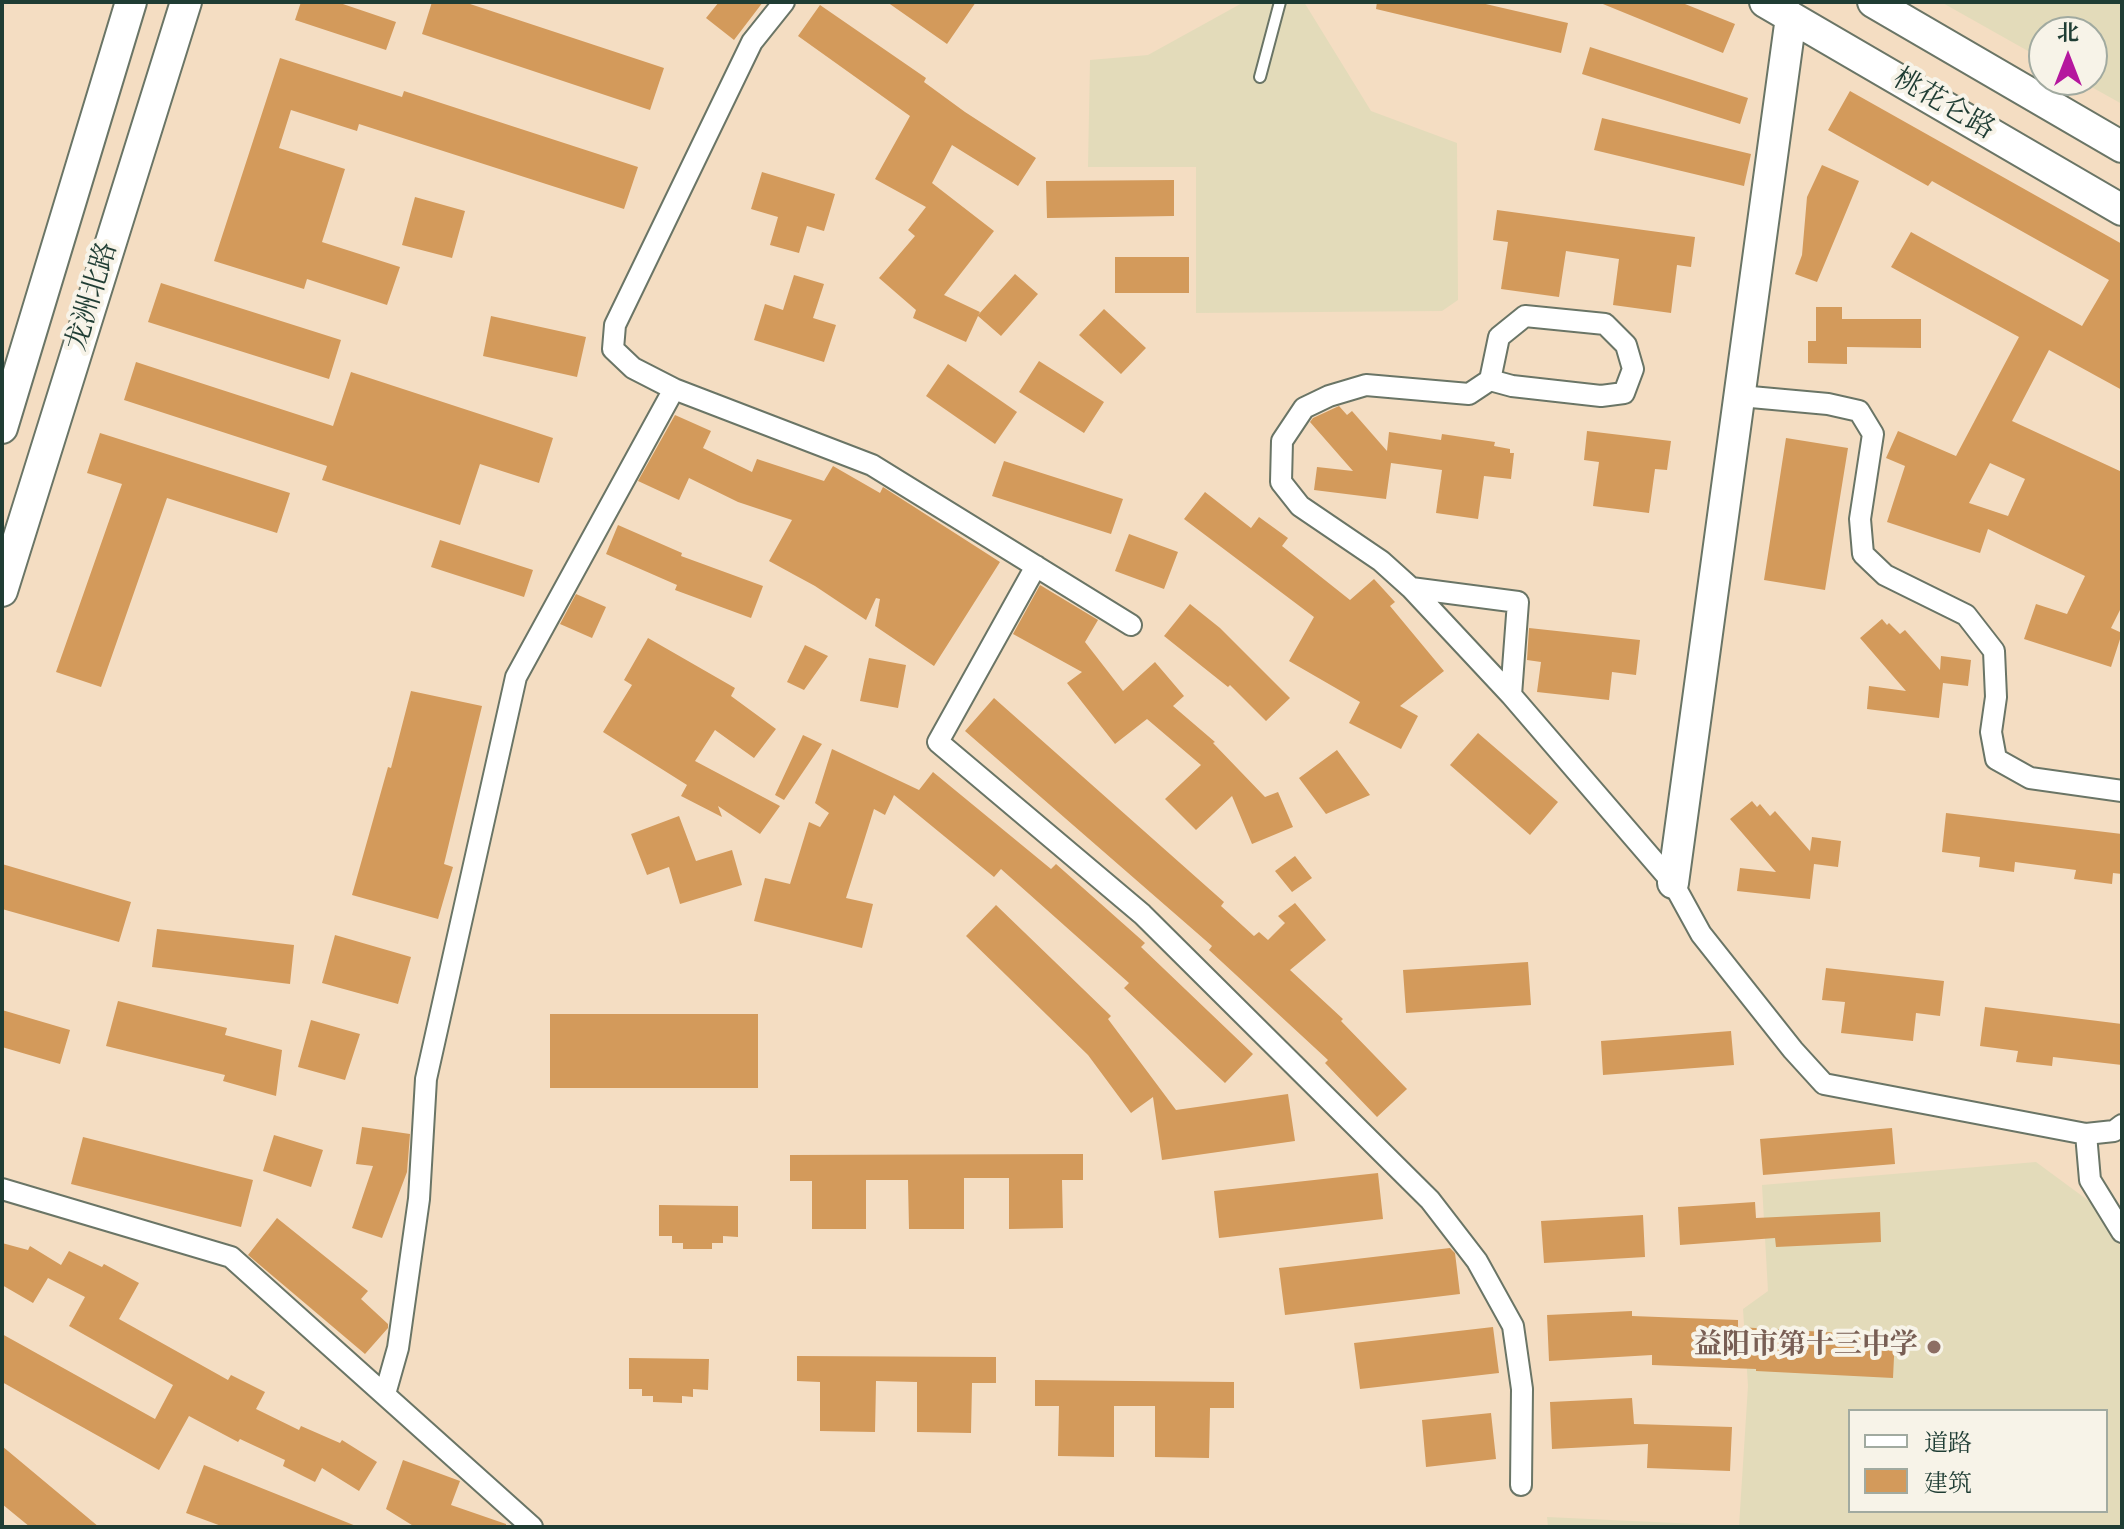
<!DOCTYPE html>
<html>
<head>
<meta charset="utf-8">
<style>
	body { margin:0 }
	#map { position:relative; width:2124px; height:1529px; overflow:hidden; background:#f4ddc2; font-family:"IM FELL DW Pica","Noto Serif SC",serif }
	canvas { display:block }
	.frame { position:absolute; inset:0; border:4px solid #1f3d34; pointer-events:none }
	.legend { position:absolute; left:1848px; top:1409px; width:260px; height:104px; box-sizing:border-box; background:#f7f3e8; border:2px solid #a1aaa0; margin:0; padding:10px 14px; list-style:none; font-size:24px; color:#1f3d34 }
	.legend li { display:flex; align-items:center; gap:16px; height:40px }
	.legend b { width:40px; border:2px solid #a1aaa0 }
	.north { position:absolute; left:2028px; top:16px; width:80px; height:80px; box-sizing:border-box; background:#f7f3e8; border:2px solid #a1aaa0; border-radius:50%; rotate:0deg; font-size:22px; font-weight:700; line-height:32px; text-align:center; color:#1f3d34 }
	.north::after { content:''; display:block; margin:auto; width:28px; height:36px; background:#b5179e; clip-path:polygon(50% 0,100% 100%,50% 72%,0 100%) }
</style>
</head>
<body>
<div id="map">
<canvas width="2124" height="1529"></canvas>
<div class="frame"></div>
<ul class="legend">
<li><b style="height:10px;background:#fff"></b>道路</li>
<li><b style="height:22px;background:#d39a5b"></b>建筑</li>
</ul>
<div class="north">北</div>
</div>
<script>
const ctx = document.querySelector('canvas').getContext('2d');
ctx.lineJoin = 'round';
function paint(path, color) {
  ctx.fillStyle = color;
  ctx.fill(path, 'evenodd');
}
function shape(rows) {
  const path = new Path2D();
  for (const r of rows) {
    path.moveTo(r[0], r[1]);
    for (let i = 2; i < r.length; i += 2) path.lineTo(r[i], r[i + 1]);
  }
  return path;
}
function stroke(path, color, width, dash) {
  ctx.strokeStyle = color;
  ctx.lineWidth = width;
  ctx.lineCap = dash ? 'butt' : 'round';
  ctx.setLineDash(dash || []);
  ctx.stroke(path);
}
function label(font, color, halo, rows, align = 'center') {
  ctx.font = font + ' "IM FELL DW Pica","Noto Serif SC",serif';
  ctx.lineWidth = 8;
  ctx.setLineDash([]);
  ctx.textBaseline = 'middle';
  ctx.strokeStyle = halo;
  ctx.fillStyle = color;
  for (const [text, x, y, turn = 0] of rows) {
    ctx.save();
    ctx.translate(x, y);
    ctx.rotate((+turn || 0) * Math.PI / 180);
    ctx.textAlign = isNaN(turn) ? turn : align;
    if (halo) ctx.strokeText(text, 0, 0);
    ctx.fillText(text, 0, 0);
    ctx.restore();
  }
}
const built = shape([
	[1244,2,1304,2,1371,111,1457,143,1458,300,1442,311,1196,313,1196,167,1088,167,1090,60,1148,55],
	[1941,2,2122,2,2122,104,2079,80,2092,80,2092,32,2044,32,2044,60],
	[2036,1162,2093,1204,2122,1249,2122,1527,1548,1527,1547,1517,1739,1526,1748,1386,1743,1309,1768,1291,1762,1185],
	[1850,1411,2106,1411,2106,1511,1850,1511]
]);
const building = shape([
	[301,2,337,2,396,22,386,50,295,20],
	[432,2,464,2,664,68,650,110,422,34],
	[719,2,763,2,734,40,706,18],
	[887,2,976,2,947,44],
	[1377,2,1477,2,1568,23,1561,53,1376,9],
	[1598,2,1680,2,1735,24,1723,53],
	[820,5,926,78,924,82,965,112,1036,158,1018,186,952,145,932,183,994,231,944,295,980,312,978,315,1015,274,1038,294,1001,336,978,316,966,342,913,318,916,310,879,278,915,236,908,230,926,207,875,179,910,116,798,36],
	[1590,47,1748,98,1740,124,1582,74],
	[280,58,402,97,404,91,638,167,624,209,359,124,357,131,291,110,279,148,345,169,322,242,400,267,387,305,307,279,304,289,214,261],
	[1850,91,2122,244,2122,390,2049,350,2012,421,2122,472,2122,606,2111,628,2122,633,2111,667,2024,639,2036,604,2067,614,2085,576,1988,529,1980,553,1887,522,1905,466,1886,458,1898,431,1956,456,2019,337,1891,267,1911,232,2082,326,2109,280,1932,181,1928,186,1828,130],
	[1990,463,2025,479,2008,516,1969,503],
	[1602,118,1751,154,1744,186,1594,150],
	[1822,165,1859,181,1817,282,1795,274,1802,255,1807,197],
	[762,172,835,194,824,231,807,226,799,253,770,245,778,217,751,209],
	[1174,180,1174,216,1047,218,1046,181],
	[415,197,465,211,452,258,402,245],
	[1497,210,1695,237,1691,267,1677,265,1671,313,1613,305,1619,259,1566,251,1559,297,1501,289,1508,242,1493,240],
	[1115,257,1189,257,1189,293,1115,293],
	[794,275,824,284,813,318,836,325,824,362,754,340,765,304,783,310],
	[161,283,341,340,329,379,148,322],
	[1816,307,1842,307,1842,319,1921,319,1921,348,1847,347,1847,364,1808,363,1808,341,1816,341],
	[1104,309,1146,348,1121,374,1079,335],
	[491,316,586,337,577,377,483,356],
	[1039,361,1104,402,1084,433,1019,392],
	[136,362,333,426,351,372,553,438,539,483,480,464,460,525,322,480,327,466,124,400],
	[948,364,1017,412,995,444,926,396],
	[1339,406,1347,415,1352,411,1387,451,1389,432,1441,440,1442,434,1495,442,1494,446,1510,449,1510,453,1514,453,1511,479,1484,476,1478,519,1436,513,1442,470,1391,463,1386,499,1314,490,1317,467,1353,471,1310,422,1313,418],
	[675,415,711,431,703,448,752,472,757,459,824,481,833,466,880,493,883,487,1000,562,934,666,875,626,880,599,876,598,866,620,815,586,769,561,792,520,738,502,689,478,679,500,638,481],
	[1587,431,1671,441,1667,470,1655,469,1649,513,1593,506,1599,462,1584,460],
	[100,433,290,493,277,533,167,498,101,687,56,672,122,484,87,473],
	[1786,438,1848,448,1825,590,1764,580],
	[1004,461,1123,499,1111,534,992,496],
	[1205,492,1251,528,1259,517,1288,538,1282,546,1350,600,1374,579,1395,602,1390,606,1444,671,1400,706,1418,716,1401,749,1349,723,1360,702,1289,661,1314,617,1184,519],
	[618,525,682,553,681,556,763,586,751,618,675,590,677,585,606,554],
	[1129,534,1178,552,1164,589,1115,571],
	[440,540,533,570,524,597,431,567],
	[1040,585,1098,620,1085,642,1123,691,1155,662,1184,696,1173,706,1215,742,1213,743,1265,797,1278,792,1293,827,1252,844,1232,796,1196,830,1165,799,1201,765,1147,719,1115,744,1067,683,1082,672,1013,634],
	[576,594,606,607,592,638,560,624],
	[1190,604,1220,628,1290,698,1266,721,1230,685,1228,687,1164,636],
	[1882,619,1887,625,1889,623,1900,634,1905,630,1940,670,1941,656,1971,660,1968,686,1943,683,1939,718,1867,709,1869,686,1906,691,1860,638],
	[1529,628,1640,640,1636,675,1612,672,1609,700,1537,692,1541,662,1527,660],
	[648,638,735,688,731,696,776,729,754,758,715,730,695,761,780,806,760,834,718,806,722,817,681,796,687,785,603,732,632,685,624,680],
	[805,645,828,656,804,690,787,682],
	[869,658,906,665,898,708,860,701],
	[411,691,482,706,444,864,453,867,438,919,352,895,388,767,391,768],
	[994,698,1224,902,1221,906,1254,936,1259,932,1268,940,1285,923,1278,916,1295,903,1326,940,1290,970,1343,1019,1341,1021,1407,1089,1377,1117,1325,1063,1328,1060,1209,950,1212,946,965,731],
	[1478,733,1558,802,1530,835,1450,765],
	[803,735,822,744,784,800,775,795],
	[832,749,919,790,933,772,1051,869,1056,864,1145,943,1141,947,1253,1054,1225,1083,1124,988,1129,983,1001,869,994,877,894,795,885,815,874,809,846,898,873,904,862,948,754,921,765,878,790,884,809,822,820,827,829,813,815,803],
	[1337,750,1370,795,1326,814,1299,778],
	[1752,801,1757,807,1760,804,1770,816,1775,811,1810,851,1812,837,1841,841,1838,867,1814,864,1810,899,1737,891,1740,868,1776,872,1730,819],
	[1946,813,2122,834,2122,874,2113,873,2112,884,2074,879,2076,870,2015,862,2014,872,1979,867,1980,857,1942,852],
	[679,816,696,861,732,850,742,885,680,904,669,867,647,875,631,834],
	[1295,856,1312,878,1292,892,1275,871],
	[2,864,131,902,119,942,2,909],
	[996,905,1111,1016,1108,1019,1176,1110,1288,1094,1295,1141,1162,1160,1153,1097,1131,1113,1088,1055,966,936],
	[157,929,294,945,290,984,152,967],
	[335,935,411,957,398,1004,322,983],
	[1528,962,1531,1005,1406,1013,1403,970],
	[1826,968,1944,981,1940,1016,1916,1013,1913,1041,1841,1033,1845,1002,1822,1000],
	[118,1001,227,1028,225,1035,282,1050,276,1096,223,1081,225,1075,106,1046],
	[1985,1007,2122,1024,2122,1065,2053,1057,2052,1066,2016,1062,2018,1051,1980,1046],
	[2,1010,70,1030,60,1064,2,1047],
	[550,1014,758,1014,758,1088,550,1088],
	[311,1020,360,1034,345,1080,298,1067],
	[1731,1031,1734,1065,1603,1075,1601,1041],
	[362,1127,410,1134,407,1172,382,1238,352,1228,373,1166,356,1164],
	[1892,1128,1895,1164,1763,1175,1760,1139],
	[274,1135,323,1150,311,1187,263,1171],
	[83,1137,253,1180,241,1227,71,1184],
	[1083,1154,1083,1180,1062,1180,1063,1228,1009,1229,1009,1178,964,1178,964,1229,909,1229,908,1180,866,1180,866,1229,812,1229,812,1181,790,1181,790,1155],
	[1378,1173,1383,1219,1219,1238,1214,1191],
	[1755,1202,1756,1218,1880,1212,1881,1242,1776,1247,1775,1238,1680,1245,1678,1207],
	[659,1205,738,1206,738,1237,723,1236,723,1243,712,1243,712,1249,683,1249,683,1243,672,1243,672,1236,659,1236],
	[1643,1215,1645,1257,1544,1263,1541,1221],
	[277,1218,368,1291,361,1299,388,1324,388,1328,365,1354,248,1255],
	[2,1243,28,1250,30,1246,61,1265,69,1251,102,1267,104,1264,139,1283,119,1319,228,1380,231,1375,265,1392,256,1409,299,1430,301,1426,340,1443,342,1440,377,1462,359,1491,322,1468,315,1482,283,1466,285,1460,240,1439,238,1442,189,1416,159,1470,2,1382,2,1334,155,1419,173,1385,69,1326,85,1297,48,1278,33,1303,2,1285],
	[1450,1248,1455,1253,1460,1294,1285,1315,1279,1268],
	[1632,1311,1632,1316,1738,1320,1738,1327,1895,1336,1893,1378,1756,1371,1756,1369,1652,1365,1652,1355,1549,1361,1547,1315],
	[1493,1327,1499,1373,1360,1389,1354,1343],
	[797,1356,996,1357,996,1383,972,1383,971,1433,917,1432,917,1382,876,1381,875,1432,820,1431,820,1382,797,1381],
	[629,1358,709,1359,708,1390,693,1389,693,1397,682,1396,682,1403,653,1402,653,1396,642,1396,642,1389,629,1389],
	[1035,1380,1234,1382,1234,1408,1210,1408,1209,1458,1155,1457,1155,1406,1114,1406,1114,1457,1058,1456,1059,1406,1035,1406],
	[1632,1398,1634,1424,1732,1427,1730,1471,1647,1468,1648,1444,1552,1449,1550,1402],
	[1491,1413,1496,1459,1426,1467,1422,1420],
	[2,1446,99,1527,30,1527,2,1504],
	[403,1460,460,1481,451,1505,506,1524,506,1527,415,1527,386,1509],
	[204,1465,356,1526,355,1527,224,1527,186,1513]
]);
const lane = shape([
	[1260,77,1280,2]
]);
const street = shape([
	[1490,380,1512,386,1601,396,1624,393,1633,369,1626,345,1605,324,1525,316,1499,337,1490,380,1469,394,1366,385,1329,396,1304,408,1282,441,1281,482,1300,506,1381,561,1411,588,1518,602,1511,695,1673,883,1701,934,1793,1050,1824,1084,2086,1134,2114,1131,2122,1125],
	[674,389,872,465,1131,625],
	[1740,396,1828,404,1859,411,1873,434,1860,519,1863,554,1885,575,1966,615,1994,651,1996,697,1991,732,1996,759,2030,778,2122,791],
	[1036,566,938,742,1142,914,1430,1200,1477,1261,1513,1326,1522,1389,1521,1485],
	[1411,588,1511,695],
	[2086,1134,2090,1180,2122,1232],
	[2,1189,231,1257,532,1527],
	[385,1394,398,1348,419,1199,426,1079,516,677,674,389,633,368,613,349,615,325,752,42,784,2]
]);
const secondary = shape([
	[1765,2,2122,210],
	[1873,2,2122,147],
	[2,428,131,2],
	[2,591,186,2],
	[1673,883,1791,17]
]);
const markers = [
	[1934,1347,8,"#8d6e63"]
];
const streetNames = [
	["桃花仑路",1943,106,30],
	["龙洲北路",94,297,-73]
];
const educationNames = [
	["益阳市第十三中学",1918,1347]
];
paint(built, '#e3dbba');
paint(building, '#d39a5b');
stroke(lane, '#6a7566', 14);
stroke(street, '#6a7566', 24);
stroke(secondary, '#6a7566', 34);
stroke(lane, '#fff', 10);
stroke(street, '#fff', 20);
stroke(secondary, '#fff', 30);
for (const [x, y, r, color] of markers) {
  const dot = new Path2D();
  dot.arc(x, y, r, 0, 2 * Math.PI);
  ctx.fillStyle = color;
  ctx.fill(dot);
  stroke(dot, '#f7f3e8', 3);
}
label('28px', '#1f3d34', '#f7f3e8', streetNames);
label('bold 28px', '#785e54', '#f7f3e8', educationNames, 'right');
</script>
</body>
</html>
